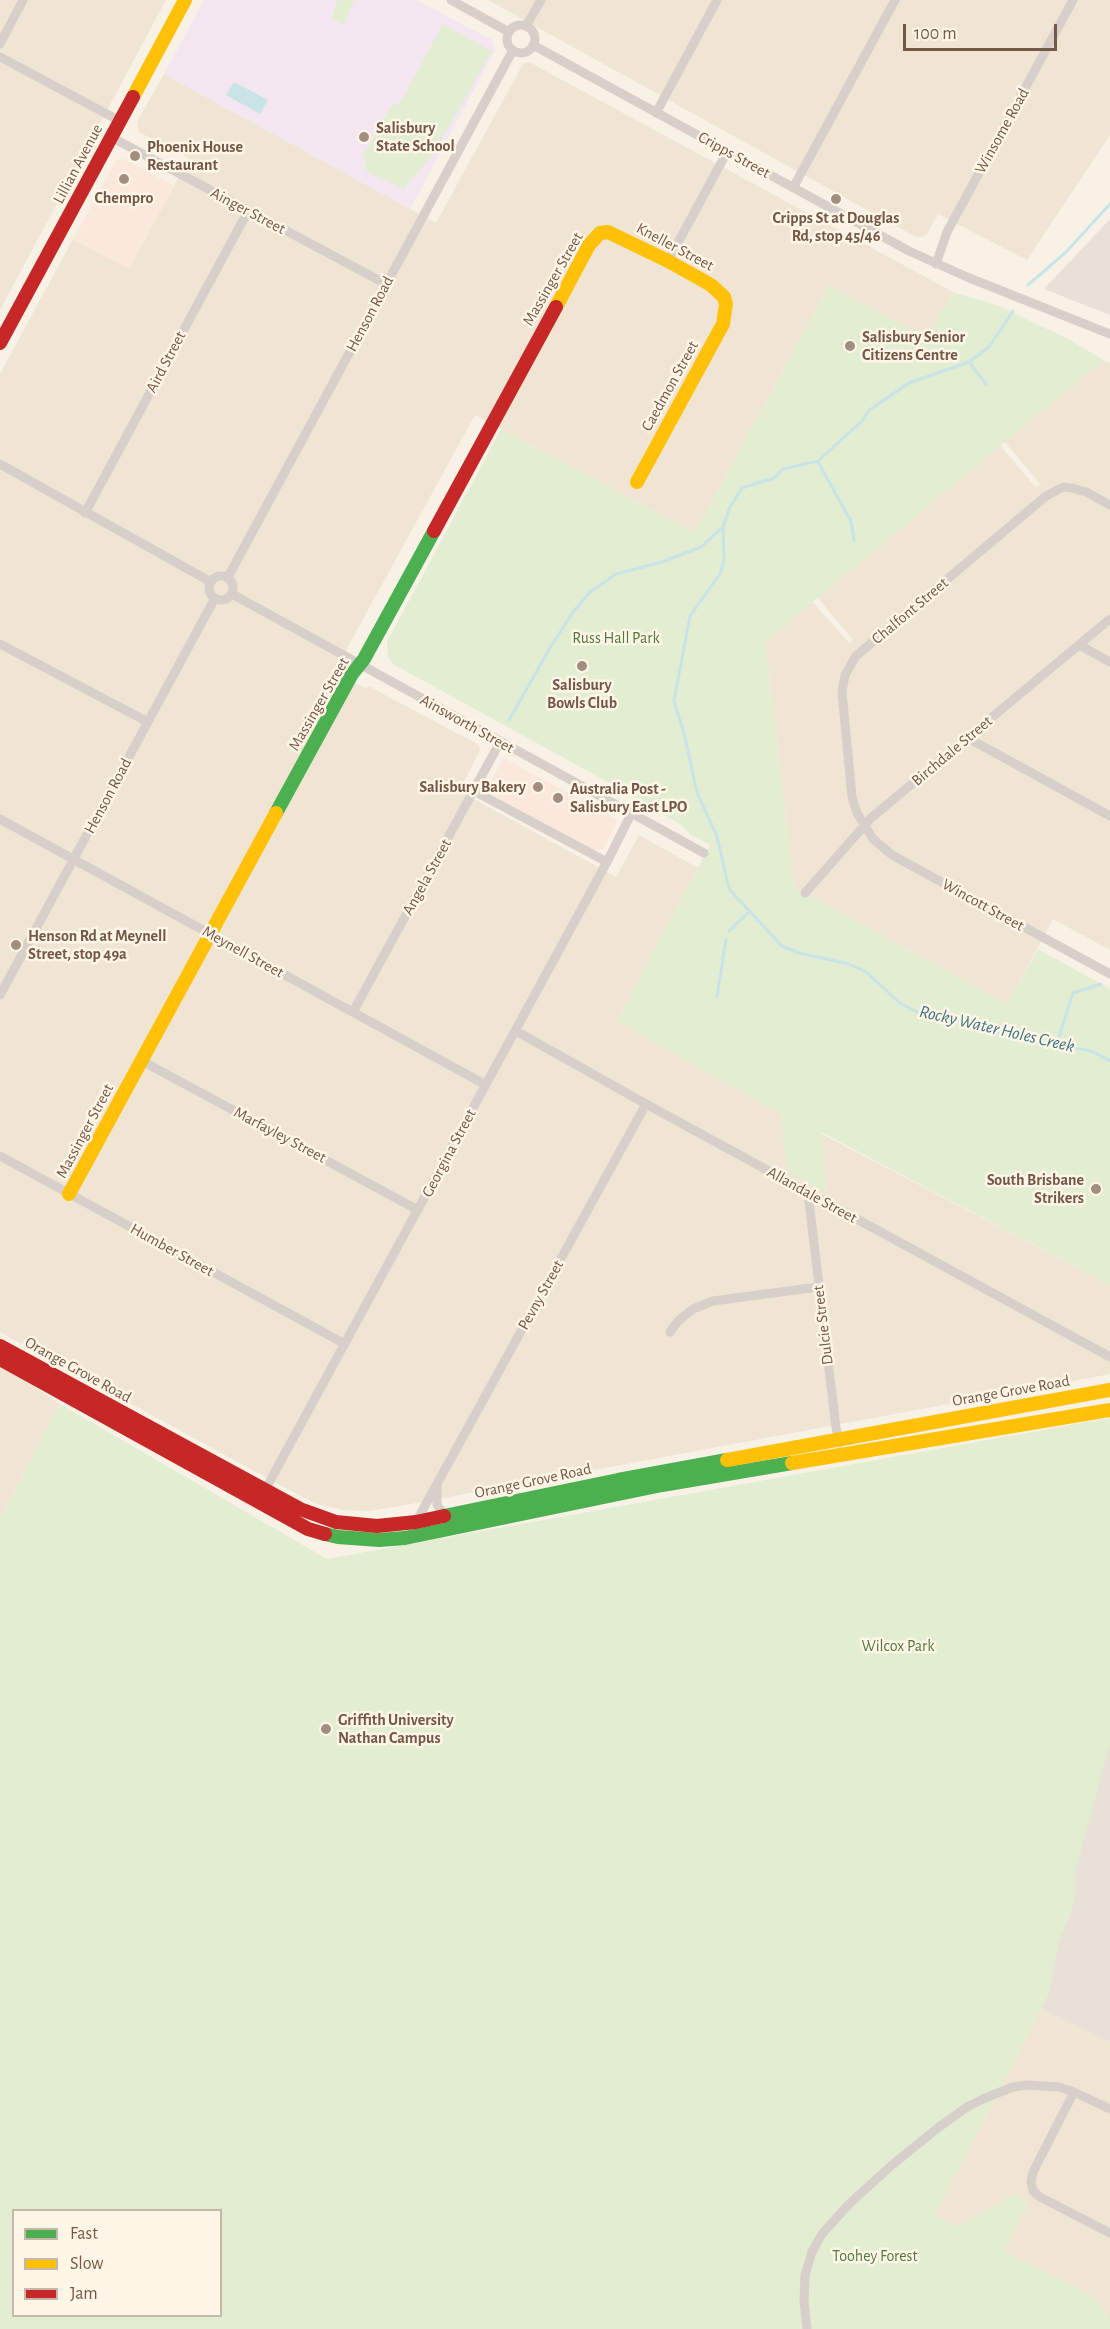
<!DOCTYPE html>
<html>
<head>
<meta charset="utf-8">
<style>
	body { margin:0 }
	#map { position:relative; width:1110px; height:2329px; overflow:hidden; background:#f7f1e6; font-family:"Alegreya Sans",sans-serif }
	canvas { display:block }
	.legend { position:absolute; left:12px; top:2209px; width:210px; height:108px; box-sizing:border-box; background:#fff6e7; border:2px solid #c7b7a7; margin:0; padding:8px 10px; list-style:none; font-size:18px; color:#745847 }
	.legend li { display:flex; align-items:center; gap:12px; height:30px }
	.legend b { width:30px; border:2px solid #c7b7a7 }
	.scale { position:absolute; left:903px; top:24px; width:154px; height:27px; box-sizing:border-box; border:3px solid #745847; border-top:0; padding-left:8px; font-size:18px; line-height:21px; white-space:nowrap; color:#745847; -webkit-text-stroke:4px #fff6e7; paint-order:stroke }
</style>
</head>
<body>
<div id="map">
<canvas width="1110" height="2329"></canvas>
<ul class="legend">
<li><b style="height:8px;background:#4caf50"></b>Fast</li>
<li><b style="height:8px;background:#ffc107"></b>Slow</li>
<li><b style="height:8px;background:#c62828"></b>Jam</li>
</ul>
<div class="scale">100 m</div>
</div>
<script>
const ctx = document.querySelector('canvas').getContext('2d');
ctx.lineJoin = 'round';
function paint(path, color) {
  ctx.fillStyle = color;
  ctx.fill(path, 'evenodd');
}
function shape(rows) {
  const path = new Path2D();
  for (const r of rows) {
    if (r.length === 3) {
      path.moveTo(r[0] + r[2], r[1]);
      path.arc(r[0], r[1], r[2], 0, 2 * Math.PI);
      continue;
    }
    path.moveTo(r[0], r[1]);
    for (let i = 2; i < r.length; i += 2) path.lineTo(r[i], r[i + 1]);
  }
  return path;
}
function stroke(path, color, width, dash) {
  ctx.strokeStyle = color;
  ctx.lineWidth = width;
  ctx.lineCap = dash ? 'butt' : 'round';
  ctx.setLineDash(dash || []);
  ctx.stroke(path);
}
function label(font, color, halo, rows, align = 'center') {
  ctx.font = font + ' "Alegreya Sans",sans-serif';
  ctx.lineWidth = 5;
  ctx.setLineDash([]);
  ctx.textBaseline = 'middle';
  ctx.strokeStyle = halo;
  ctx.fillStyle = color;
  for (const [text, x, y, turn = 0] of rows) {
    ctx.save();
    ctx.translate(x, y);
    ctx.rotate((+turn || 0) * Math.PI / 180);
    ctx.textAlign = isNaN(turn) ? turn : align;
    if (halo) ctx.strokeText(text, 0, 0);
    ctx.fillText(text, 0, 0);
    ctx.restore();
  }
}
const residential = shape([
	[0,0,166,0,0,310],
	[488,0,1110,0,1110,135,1027,260,938,214,927,234,922,237,916,237],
	[529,62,953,292,927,338,829,286,695,533,475,415,334,672,364,688,370,687,479,745,480,750,459,791,616,877,639,835,698,868,617,1021,781,1114,782,1124,827,1192,820,1133,1110,1285,1110,1374,405,1505,370,1511,343,1510,318,1504,298,1495,0,1332,0,374,73,239,129,268,174,186,189,158,139,132,137,122,164,74,436,223,523,64],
	[1103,360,1110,363,1110,950,1053,919,1007,1004,794,887,765,641,812,601,849,643,853,640,817,597,1000,445,1036,488,1040,484,1004,441],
	[0,1366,11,1371,60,1404,0,1519],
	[1041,2009,1110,2042,1110,2321,1097,2299,1003,2251,1028,2203,1015,2195,957,2227,935,2215]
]);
const commercial = shape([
	[120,159,124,159,174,186,129,269,73,239,115,162],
	[503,758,616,819,616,824,603,849,593,851,486,791]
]);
const industrial = shape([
	[1110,219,1110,315,1044,289],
	[1110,1645,1110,2042,1041,2009]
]);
const education = shape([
	[204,0,416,0,492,40,495,50,410,209,164,74]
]);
const green = shape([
	[338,0,354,0,344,25,331,18],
	[443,24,492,51,432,156,403,189,367,172,363,156,393,103,399,105],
	[829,286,927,338,953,292,999,306,1070,340,1103,360,765,642,794,887,1007,1004,1038,949,1110,989,1110,1285,821,1132,827,1193,787,1171,781,1114,617,1021,710,845,690,834,681,825,626,792,393,664,388,657,387,642,501,429,695,533],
	[60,1404,327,1559,1110,1418,1110,1744,1075,1873,1075,1901,1059,1943,1049,1994,935,2215,957,2227,1015,2194,1028,2203,1004,2251,1097,2299,1110,2321,1110,2329,0,2329,0,1519],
	[14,2210,220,2210,220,2316,14,2316]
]);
const water = shape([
	[234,82,268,100,260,114,226,95]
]);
const stream = shape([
	[1028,285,1066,252,1110,204],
	[1013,311,989,347,969,362,909,383,868,411,862,421,818,461,783,469,774,478,742,488,730,507,723,527,724,561,720,574,690,616,674,701,684,733,697,793,717,836,729,889,782,946,799,953,849,964,866,972,900,1003,921,1014,958,1020,982,1030,1091,1051,1110,1061],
	[969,362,986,384],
	[818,462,851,521,854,541],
	[509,720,550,648,573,612,590,592,616,574,662,562,701,547,723,527],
	[729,931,749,912],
	[717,997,726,939],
	[1056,1046,1073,993,1101,984]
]);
const street = shape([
	[451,0,509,32],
	[521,39,14],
	[526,26,541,0],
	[0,44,23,0],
	[533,45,909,251,967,277,1110,334],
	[0,57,120,121],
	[656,113,717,0],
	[111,137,386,284],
	[793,188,895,0],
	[668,261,727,152],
	[936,264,947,232,1073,0],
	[0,464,211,582],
	[1110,505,1086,492,1072,488,1063,487,1046,496,856,656,845,675,842,692,852,797,857,813,873,839,892,855,1110,974],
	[85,513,248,211],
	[221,588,12],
	[228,577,513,50],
	[232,594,704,853],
	[0,644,148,722],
	[1079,645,1110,662],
	[968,738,1110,816],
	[474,791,607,862],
	[0,819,486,1085],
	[805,893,871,818,1110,619],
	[0,995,215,598],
	[353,1012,500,742],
	[516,1031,646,1104,1110,1357],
	[142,1061,418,1210],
	[0,1156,345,1344],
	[808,1193,836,1428,840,1443],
	[670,1332,678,1321,693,1309,713,1301,818,1287],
	[437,1487,437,1505,446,1516],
	[265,1490,607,862,631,814],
	[416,1522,646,1104],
	[1074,2092,1033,2172,1031,2182,1033,2191,1040,2197,1110,2233],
	[807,2329,804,2301,805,2275,812,2252,822,2234,849,2204,892,2165,939,2127,967,2107,985,2098,1013,2087,1028,2085,1059,2087,1074,2092,1110,2109]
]);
const fast = shape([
	[276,813,352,674,364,659,434,531],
	[444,1516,618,1480,727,1460],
	[325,1534,338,1537,379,1540,405,1538,662,1485,792,1463]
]);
const slow = shape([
	[133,97,185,0],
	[556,307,589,245,600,233,608,232,668,261,711,285,724,297,726,304,723,324,637,482],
	[69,1194,276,813],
	[727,1460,1110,1390],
	[792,1463,1110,1410]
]);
const jam = shape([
	[0,343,133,97],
	[434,531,556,307],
	[0,1346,300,1509,336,1522,377,1526,416,1522,444,1516],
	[0,1359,308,1529,325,1534]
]);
const markers = [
	[364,137,6,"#a28e7f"],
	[135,156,6,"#a28e7f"],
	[124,179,6,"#a28e7f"],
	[836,199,6,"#a28e7f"],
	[850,346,6,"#a28e7f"],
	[582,666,6,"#a28e7f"],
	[538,787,6,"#a28e7f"],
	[558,798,6,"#a28e7f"],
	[16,945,6,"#a28e7f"],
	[1096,1189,6,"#a28e7f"],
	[326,1729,6,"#a28e7f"]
];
const poiNames = [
	["Salisbury",376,128],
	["State School",376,146],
	["Phoenix House",147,147],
	["Restaurant",147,165],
	["Chempro",124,198,"center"],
	["Cripps St at Douglas",836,218,"center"],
	["Rd, stop 45/46",836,236,"center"],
	["Salisbury Senior",862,337],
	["Citizens Centre",862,355],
	["Salisbury",582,685,"center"],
	["Bowls Club",582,703,"center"],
	["Salisbury Bakery",526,787,"right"],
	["Australia Post -",570,789],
	["Salisbury East LPO",570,807],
	["Henson Rd at Meynell",28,936],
	["Street, stop 49a",28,954],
	["South Brisbane",1084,1180,"right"],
	["Strikers",1084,1198,"right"],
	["Griffith University",338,1720],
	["Nathan Campus",338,1738]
];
const streetNames = [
	["Winsome Road",1002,131,-61],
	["Cripps Street",734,155,29],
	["Lillian Avenue",78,164,-62],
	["Ainger Street",248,211,28],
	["Kneller Street",675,247,28],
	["Massinger Street",553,279,-60],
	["Henson Road",370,314,-62],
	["Aird Street",166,362,-62],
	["Caedmon Street",670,386,-61],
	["Chalfont Street",910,611,-40],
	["Massinger Street",319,704,-60],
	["Ainsworth Street",467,724,29],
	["Birchdale Street",952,751,-40],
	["Henson Road",108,796,-62],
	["Angela Street",427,877,-61],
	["Wincott Street",983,905,29],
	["Meynell Street",243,952,29],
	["Massinger Street",85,1131,-62],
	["Marfayley Street",280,1135,28],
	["Georgina Street",449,1153,-62],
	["Allandale Street",812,1195,29],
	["Humber Street",172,1250,29],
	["Pevny Street",541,1295,-61],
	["Dulcie Street",823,1325,-97],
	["Orange Grove Road",78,1370,29],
	["Orange Grove Road",1011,1391,-10],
	["Orange Grove Road",533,1481,-12]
];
const parkNames = [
	["Russ Hall Park",616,638],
	["Wilcox Park",898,1646],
	["Toohey Forest",875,2256]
];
const waterNames = [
	["Rocky Water Holes Creek",997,1029,13]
];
paint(residential, '#f0e4d3');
paint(commercial, '#fbe8dc');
paint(industrial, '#e9e0d7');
paint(education, '#f3e6f0');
paint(green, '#e2edd1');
paint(water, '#c8e4e6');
stroke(stream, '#c8e4e6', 3);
stroke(street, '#d7cfc9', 9);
stroke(fast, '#4caf50', 14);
stroke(slow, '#ffc107', 14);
stroke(jam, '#c62828', 14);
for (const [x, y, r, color] of markers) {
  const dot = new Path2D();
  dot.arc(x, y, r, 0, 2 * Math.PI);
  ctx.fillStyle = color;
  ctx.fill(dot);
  stroke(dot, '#fff6e7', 2);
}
label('bold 16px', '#745847', '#fff6e7', poiNames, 'left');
label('16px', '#745847', '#fff6e7', streetNames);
label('16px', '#4f7a3f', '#fff6e7', parkNames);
label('italic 18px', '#3d7581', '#fff6e7', waterNames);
</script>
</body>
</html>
